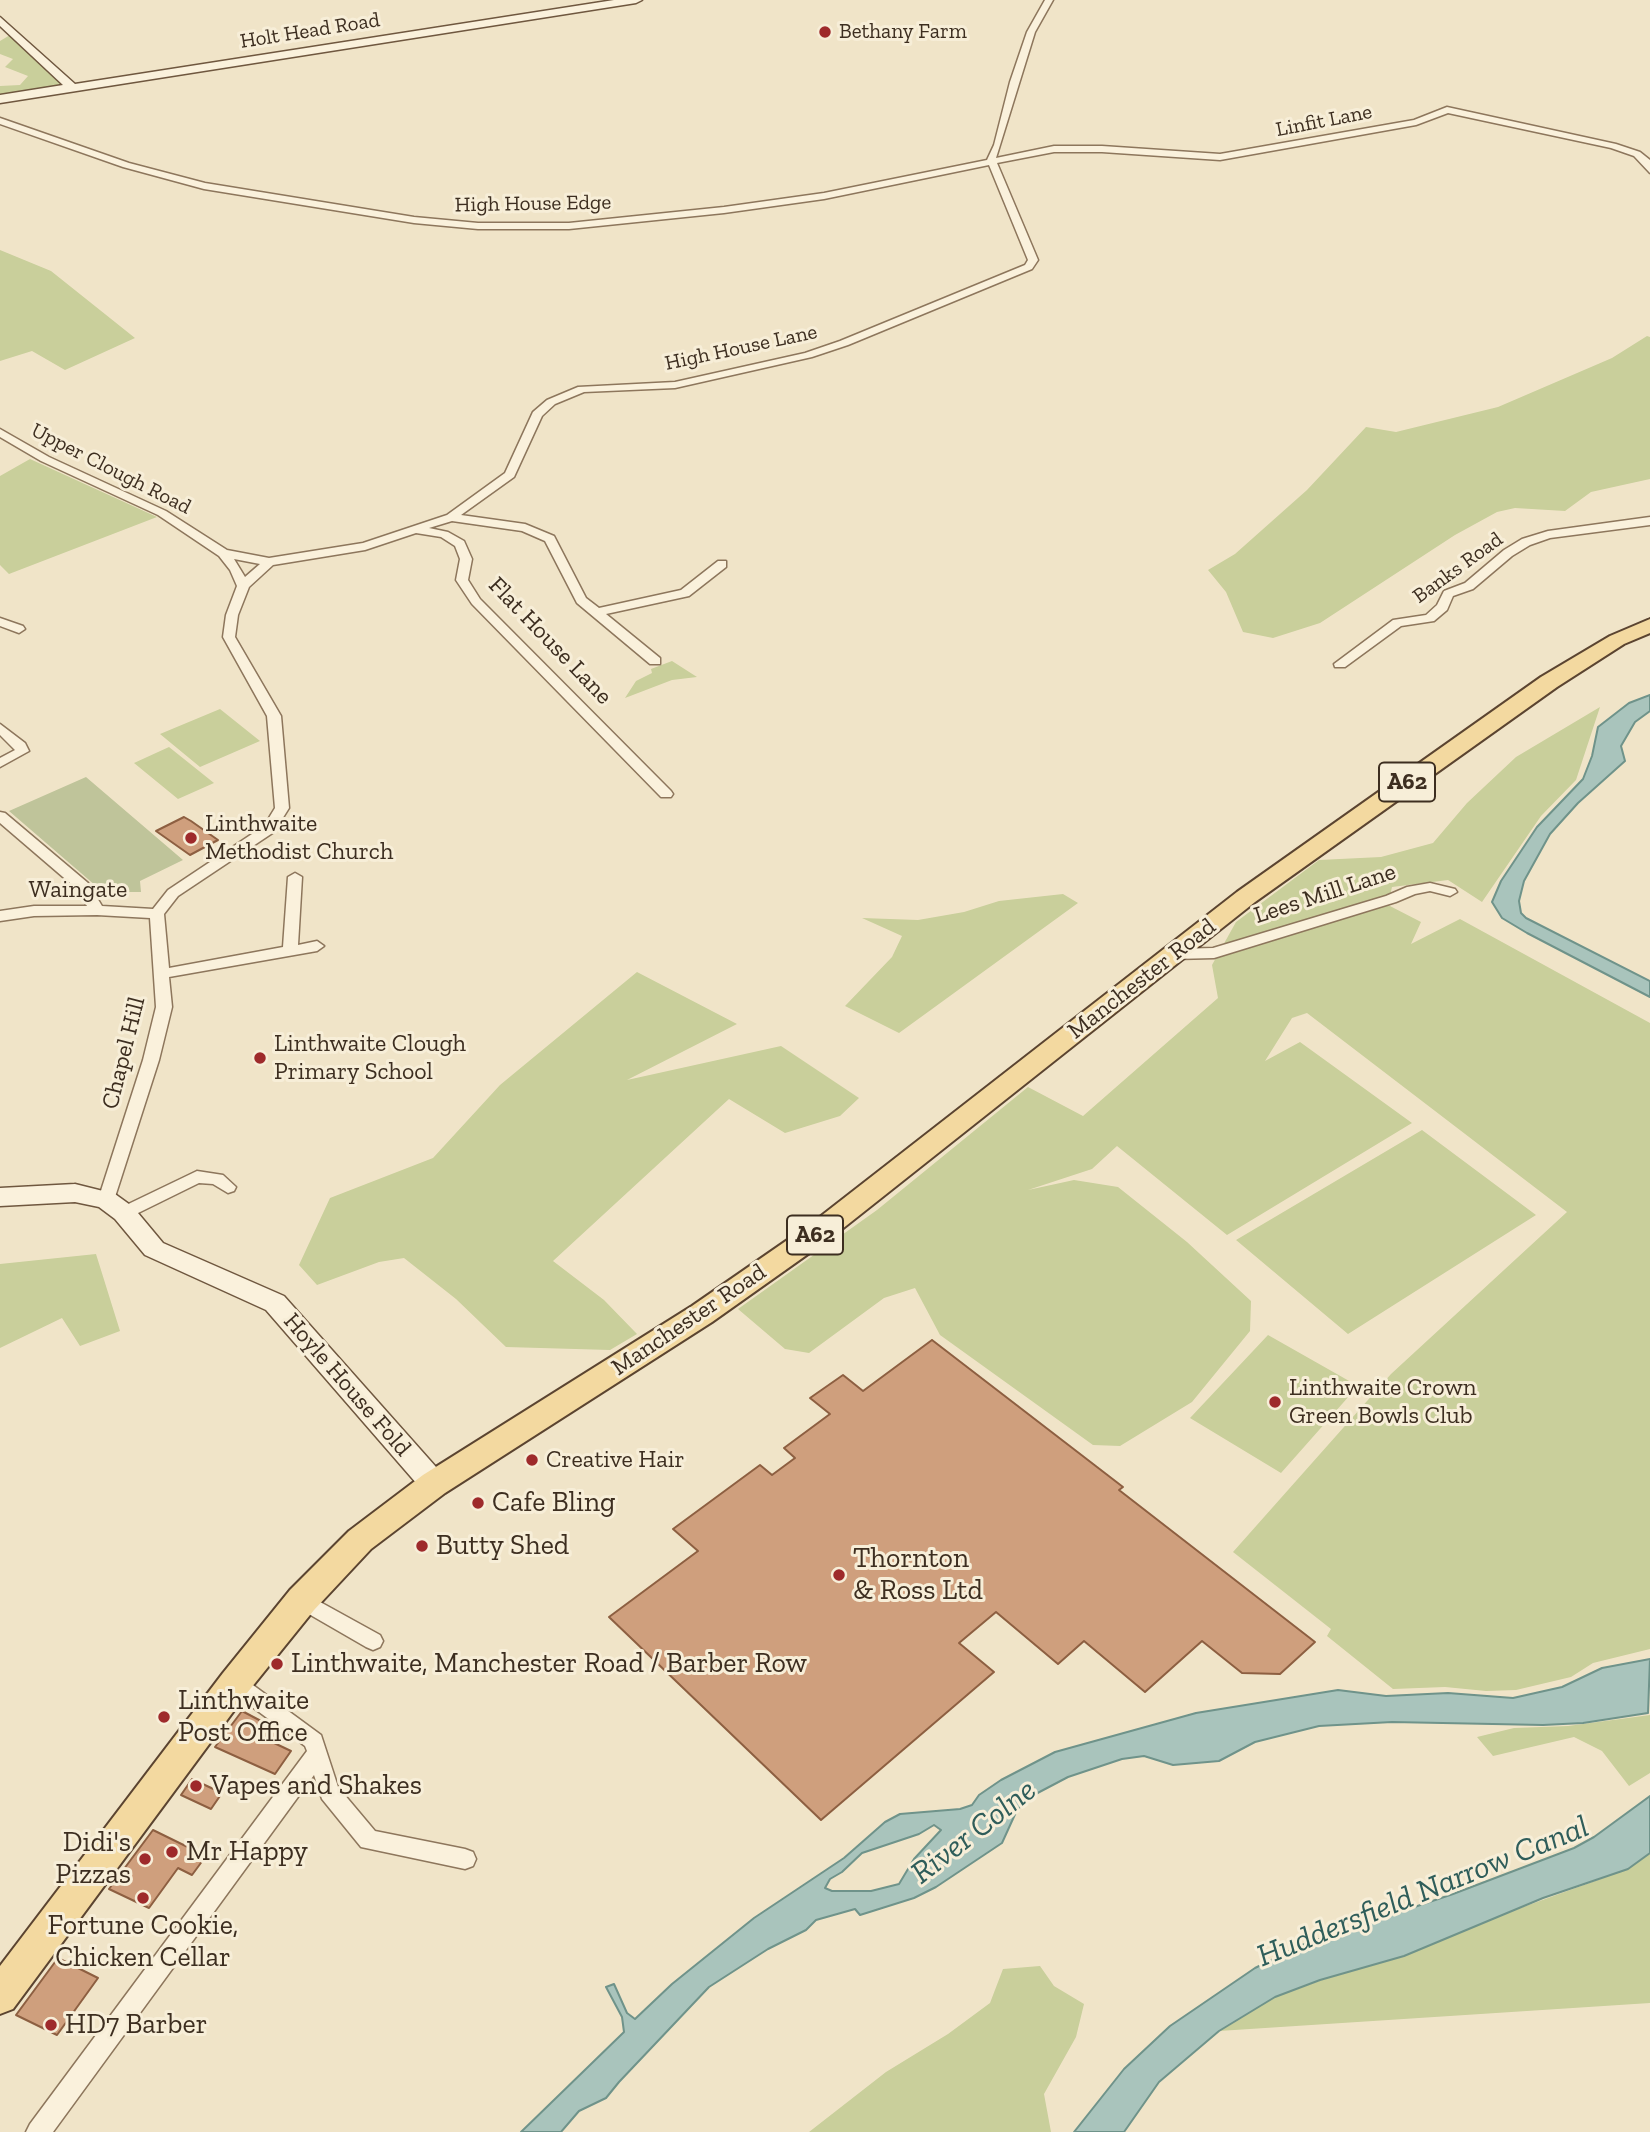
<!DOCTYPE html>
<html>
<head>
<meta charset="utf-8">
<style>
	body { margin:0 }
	canvas { display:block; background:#f0e4c8 }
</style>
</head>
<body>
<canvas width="1650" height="2132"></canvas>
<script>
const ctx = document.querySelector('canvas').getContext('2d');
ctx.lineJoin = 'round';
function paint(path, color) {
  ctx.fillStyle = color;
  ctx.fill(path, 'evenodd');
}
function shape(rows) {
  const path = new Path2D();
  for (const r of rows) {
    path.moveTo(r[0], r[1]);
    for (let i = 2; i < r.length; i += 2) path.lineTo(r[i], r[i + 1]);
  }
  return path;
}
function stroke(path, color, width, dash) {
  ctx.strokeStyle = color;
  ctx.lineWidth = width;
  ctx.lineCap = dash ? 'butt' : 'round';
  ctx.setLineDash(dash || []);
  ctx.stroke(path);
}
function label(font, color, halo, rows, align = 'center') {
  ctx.font = font + ' "Zilla Slab",serif';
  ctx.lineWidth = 6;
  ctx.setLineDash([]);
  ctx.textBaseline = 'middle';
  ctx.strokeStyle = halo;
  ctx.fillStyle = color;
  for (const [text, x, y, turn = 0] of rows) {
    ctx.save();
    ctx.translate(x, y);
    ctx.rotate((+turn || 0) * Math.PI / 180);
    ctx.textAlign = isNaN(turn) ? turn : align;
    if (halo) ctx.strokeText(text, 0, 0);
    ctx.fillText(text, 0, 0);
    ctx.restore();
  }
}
const green = shape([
	[10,35,63,86,0,96,0,86,20,85,28,76,5,67,13,59,0,54,0,41],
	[0,250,51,271,135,338,65,370,32,351,0,361],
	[1647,336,1650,337,1650,479,1591,492,1565,511,1515,508,1497,512,1455,535,1320,623,1273,638,1243,632,1226,592,1208,570,1235,554,1307,490,1366,427,1396,432,1498,407,1612,358],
	[30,459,157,517,9,574,0,565,0,476],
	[672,661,697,677,672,680,625,698,636,681,652,673,651,669],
	[1600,707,1576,780,1541,816,1482,902,1448,880,1392,887,1388,905,1421,922,1411,944,1460,919,1650,1023,1650,1649,1593,1663,1571,1677,1516,1690,1486,1691,1445,1687,1393,1689,1327,1636,1331,1629,1233,1552,1391,1374,1567,1212,1307,1013,1292,1018,1265,1061,1300,1042,1412,1123,1227,1235,1117,1146,1092,1169,1028,1190,1074,1180,1118,1187,1187,1242,1251,1301,1250,1331,1192,1402,1120,1446,1093,1445,940,1335,915,1288,884,1298,809,1353,785,1349,738,1309,877,1210,1028,1087,1083,1116,1218,998,1212,965,1236,922,1319,860,1381,857,1433,843,1467,803,1516,757],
	[220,709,260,741,200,767,160,734],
	[169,747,214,783,178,799,134,763],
	[1063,894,1078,903,899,1033,845,1006,892,957,902,936,862,918,918,920,964,912,999,901],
	[637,972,737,1024,627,1080,781,1046,859,1098,840,1116,785,1133,729,1099,553,1261,604,1300,637,1334,610,1350,506,1347,456,1299,404,1258,379,1262,317,1285,299,1265,330,1198,433,1158,500,1085],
	[1422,1130,1536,1215,1348,1334,1236,1240],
	[96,1254,120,1331,80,1346,62,1318,0,1348,0,1264],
	[1268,1335,1358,1386,1281,1473,1190,1418],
	[1650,1715,1650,1773,1629,1786,1602,1751,1574,1737,1493,1756,1477,1737,1514,1728,1568,1726],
	[1650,1853,1650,2003,1219,2031,1275,1997,1628,1869],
	[1040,1966,1054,1986,1084,2004,1076,2037,1044,2094,1051,2132,809,2132,886,2072,948,2034,990,2003,1003,1969]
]);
const cemetery = shape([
	[86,777,183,860,140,881,141,892,103,892,9,811]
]);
const water = shape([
	[1650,695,1650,711,1635,722,1621,746,1625,761,1578,803,1550,834,1524,881,1519,901,1521,913,1526,918,1650,981,1650,997,1527,933,1502,918,1492,902,1501,881,1537,827,1583,779,1592,756,1598,727,1629,703,1650,695],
	[1650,1659,1648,1713,1583,1723,1543,1725,1392,1722,1319,1726,1255,1742,1219,1761,1173,1765,1144,1756,1122,1759,1068,1777,1030,1797,1017,1810,1002,1843,936,1887,914,1898,860,1915,855,1909,816,1920,806,1930,768,1949,709,1987,619,2082,606,2098,579,2111,561,2132,521,2132,624,2032,622,2017,606,1987,614,1984,627,2013,635,2019,672,1984,754,1918,844,1858,885,1822,900,1814,960,1809,972,1805,979,1795,1001,1780,1055,1752,1196,1713,1338,1690,1386,1696,1448,1693,1513,1698,1562,1687,1602,1668,1650,1659],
	[934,1825,941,1830,914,1859,899,1884,871,1891,832,1891,825,1888,830,1879,842,1872,862,1853,919,1834,934,1825],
	[1650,1796,1650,1853,1628,1869,1543,1898,1404,1956,1320,1980,1275,1997,1219,2031,1159,2082,1124,2132,1074,2132,1124,2069,1170,2026,1255,1968,1302,1945,1453,1894,1574,1848,1594,1837,1650,1796]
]);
const building = shape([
	[184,817,191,821,218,840,190,855,156,831,184,817],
	[932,1340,1123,1487,1119,1490,1315,1642,1280,1674,1242,1673,1202,1641,1145,1692,1084,1641,1058,1664,996,1612,959,1643,994,1672,821,1820,609,1617,698,1551,673,1529,760,1465,772,1475,795,1458,784,1448,830,1414,810,1398,843,1375,863,1391,932,1340],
	[242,1711,280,1731,272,1742,291,1751,275,1774,215,1747,242,1711],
	[192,1779,222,1793,211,1809,181,1795,192,1779],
	[153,1830,206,1856,192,1875,178,1868,149,1908,109,1889,153,1830],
	[58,1958,98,1978,57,2035,16,2015,58,1958]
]);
const street = shape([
	[1045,0,1053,0,1035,32,996,158,1054,146,1102,146,1220,154,1414,120,1447,107,1616,144,1640,152,1650,160,1650,173,1634,156,1611,148,1448,113,1416,125,1220,160,1102,152,1054,152,997,163,1038,260,1032,269,848,345,812,357,675,388,584,392,555,404,542,416,514,477,461,515,525,524,554,536,586,598,599,608,681,590,718,561,726,561,726,567,689,596,606,614,660,658,660,664,650,664,577,603,545,541,522,531,452,521,429,528,448,532,464,541,472,559,468,580,480,599,671,791,673,794,671,797,661,797,472,604,456,580,460,559,455,546,441,537,416,533,365,550,273,565,249,587,238,615,235,637,281,716,289,808,274,832,178,896,164,914,169,968,283,947,288,877,295,873,302,877,298,945,317,941,324,946,317,951,169,977,172,1007,159,1060,114,1200,112,1204,100,1204,98,1200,143,1060,156,1007,150,918,97,915,34,916,0,921,0,911,34,906,87,906,77,889,0,823,0,812,5,813,88,883,102,906,153,909,168,890,264,826,275,808,267,716,223,637,226,615,237,586,230,570,219,556,158,515,41,461,0,437,0,429,49,457,166,511,227,550,269,558,363,543,447,515,505,473,533,412,547,400,578,387,675,382,805,353,840,341,1025,265,1028,260,989,165,824,199,724,213,569,229,478,229,414,223,204,189,123,167,0,124,0,118,129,163,205,183,414,217,478,223,569,223,724,207,824,193,987,160,994,145,1010,82,1027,32,1045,0],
	[234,559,260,564,245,577,234,559],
	[1650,517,1650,525,1550,538,1530,545,1512,556,1473,589,1453,596,1447,610,1434,621,1401,626,1345,667,1335,667,1334,664,1393,620,1426,615,1437,605,1444,591,1465,583,1504,550,1522,539,1548,531,1650,517],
	[0,618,23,626,25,629,19,633,0,626,0,618],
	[0,724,25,743,29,751,0,767,0,758,15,750,0,735,0,724],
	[1430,883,1455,889,1457,892,1450,896,1430,891,1415,894,1396,902,1214,958,1174,959,1167,954,1174,949,1213,948,1386,896,1407,887,1430,883],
	[197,1171,223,1175,236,1187,234,1191,228,1193,213,1184,199,1183,130,1217,118,1217,116,1213,118,1209,197,1171],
	[302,1592,380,1635,383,1641,380,1647,373,1650,366,1647,295,1606,292,1600,295,1594,302,1592],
	[235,1674,242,1677,321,1735,338,1787,375,1831,465,1849,473,1852,476,1859,473,1866,465,1869,361,1847,322,1799,314,1775,53,2132,26,2132,30,2124,307,1751,305,1746,228,1689,225,1683,228,1677,235,1674]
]);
const secondary = shape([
	[614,0,642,0,636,3,0,103,0,95,63,85,0,26,0,17,75,84,614,0],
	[75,1184,115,1194,133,1207,163,1243,284,1296,444,1476,448,1484,444,1492,434,1495,424,1492,266,1310,145,1255,115,1219,99,1207,75,1202,0,1206,0,1188,75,1184]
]);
const primary = shape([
	[1650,619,1650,633,1624,644,1557,687,1255,902,832,1237,712,1322,445,1493,371,1549,314,1610,247,1693,13,2009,0,2014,0,1966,223,1673,290,1590,349,1531,423,1475,692,1306,812,1223,1237,892,1541,677,1610,636,1650,619]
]);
const markers = [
	[825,32,7,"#9e2a2b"],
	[191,838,7,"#9e2a2b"],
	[260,1058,7,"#9e2a2b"],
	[1275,1402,7,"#9e2a2b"],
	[532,1460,7,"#9e2a2b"],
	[478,1503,7,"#9e2a2b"],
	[422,1546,7,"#9e2a2b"],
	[839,1575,7,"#9e2a2b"],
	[277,1664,7,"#9e2a2b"],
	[164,1717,7,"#9e2a2b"],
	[196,1786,7,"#9e2a2b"],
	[172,1852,7,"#9e2a2b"],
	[145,1859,7,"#9e2a2b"],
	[143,1898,7,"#9e2a2b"],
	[51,2025,7,"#9e2a2b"]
];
const farStreetnames = [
	["Holt Head Road",310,31,-9],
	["Linfit Lane",1324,121,-11],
	["High House Edge",533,204,-1],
	["High House Lane",741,348,-12],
	["Upper Clough Road",111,469,27],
	["Banks Road",1458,568,-36]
];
const farPoinames = [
	["Bethany Farm",839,32]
];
const shields = [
	[1407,782,56],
	[815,1235,56]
];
const shieldNames = [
	["A62",1407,782],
	["A62",815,1235]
];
const streetNames = [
	["Flat House Lane",550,641,46],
	["Waingate",78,890],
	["Lees Mill Lane",1325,894,-18],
	["Manchester Road",1142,979,-38],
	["Chapel Hill",124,1053,-76],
	["Manchester Road",689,1320,-34],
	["Hoyle House Fold",347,1385,49]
];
const poiNames = [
	["Linthwaite",205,824],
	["Methodist Church",205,852],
	["Linthwaite Clough",274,1044],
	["Primary School",274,1072],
	["Linthwaite Crown",1289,1388],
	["Green Bowls Club",1289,1416],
	["Creative Hair",546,1460]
];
const nearPoinames = [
	["Cafe Bling",492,1503],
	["Butty Shed",436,1546],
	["Thornton",853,1559],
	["& Ross Ltd",853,1591],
	["Linthwaite, Manchester Road / Barber Row",291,1664],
	["Linthwaite",178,1701],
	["Post Office",178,1733],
	["Vapes and Shakes",210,1786],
	["Didi's",131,1843,"right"],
	["Pizzas",131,1875,"right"],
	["Mr Happy",186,1852],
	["Fortune Cookie,",143,1926,"center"],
	["Chicken Cellar",143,1958,"center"],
	["HD7 Barber",65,2025]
];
const nearWaternames = [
	["River Colne",974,1832,-38],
	["Huddersfield Narrow Canal",1423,1892,-22]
];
paint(green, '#c9cf9b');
paint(cemetery, '#bfc49a');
paint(water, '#a9c4bc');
stroke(water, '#6f938a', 2);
paint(building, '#cf9f7d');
stroke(building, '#8d5f41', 2);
stroke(street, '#8d765c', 3);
stroke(secondary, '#6f573f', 3);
stroke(primary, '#5b4430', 4);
paint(street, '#faf1dc');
paint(secondary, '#faf1dc');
paint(primary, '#f3d9a0');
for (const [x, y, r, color] of markers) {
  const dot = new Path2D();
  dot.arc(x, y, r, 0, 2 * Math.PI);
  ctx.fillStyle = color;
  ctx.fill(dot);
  stroke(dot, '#f7eed8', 2.5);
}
label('21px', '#3d2e20', '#f7eed8', farStreetnames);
label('21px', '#3d2e20', '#f7eed8', farPoinames, 'left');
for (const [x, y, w] of shields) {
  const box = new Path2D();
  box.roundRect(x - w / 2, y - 19.5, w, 39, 5);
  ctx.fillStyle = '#f7eed8';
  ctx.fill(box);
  stroke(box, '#3d2e20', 2);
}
label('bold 23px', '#3d2e20', null, shieldNames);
label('24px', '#3d2e20', '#f7eed8', streetNames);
label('24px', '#3d2e20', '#f7eed8', poiNames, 'left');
label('28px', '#3d2e20', '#f7eed8', nearPoinames, 'left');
label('italic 32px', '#2f5d5a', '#f7eed8', nearWaternames);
</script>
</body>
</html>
